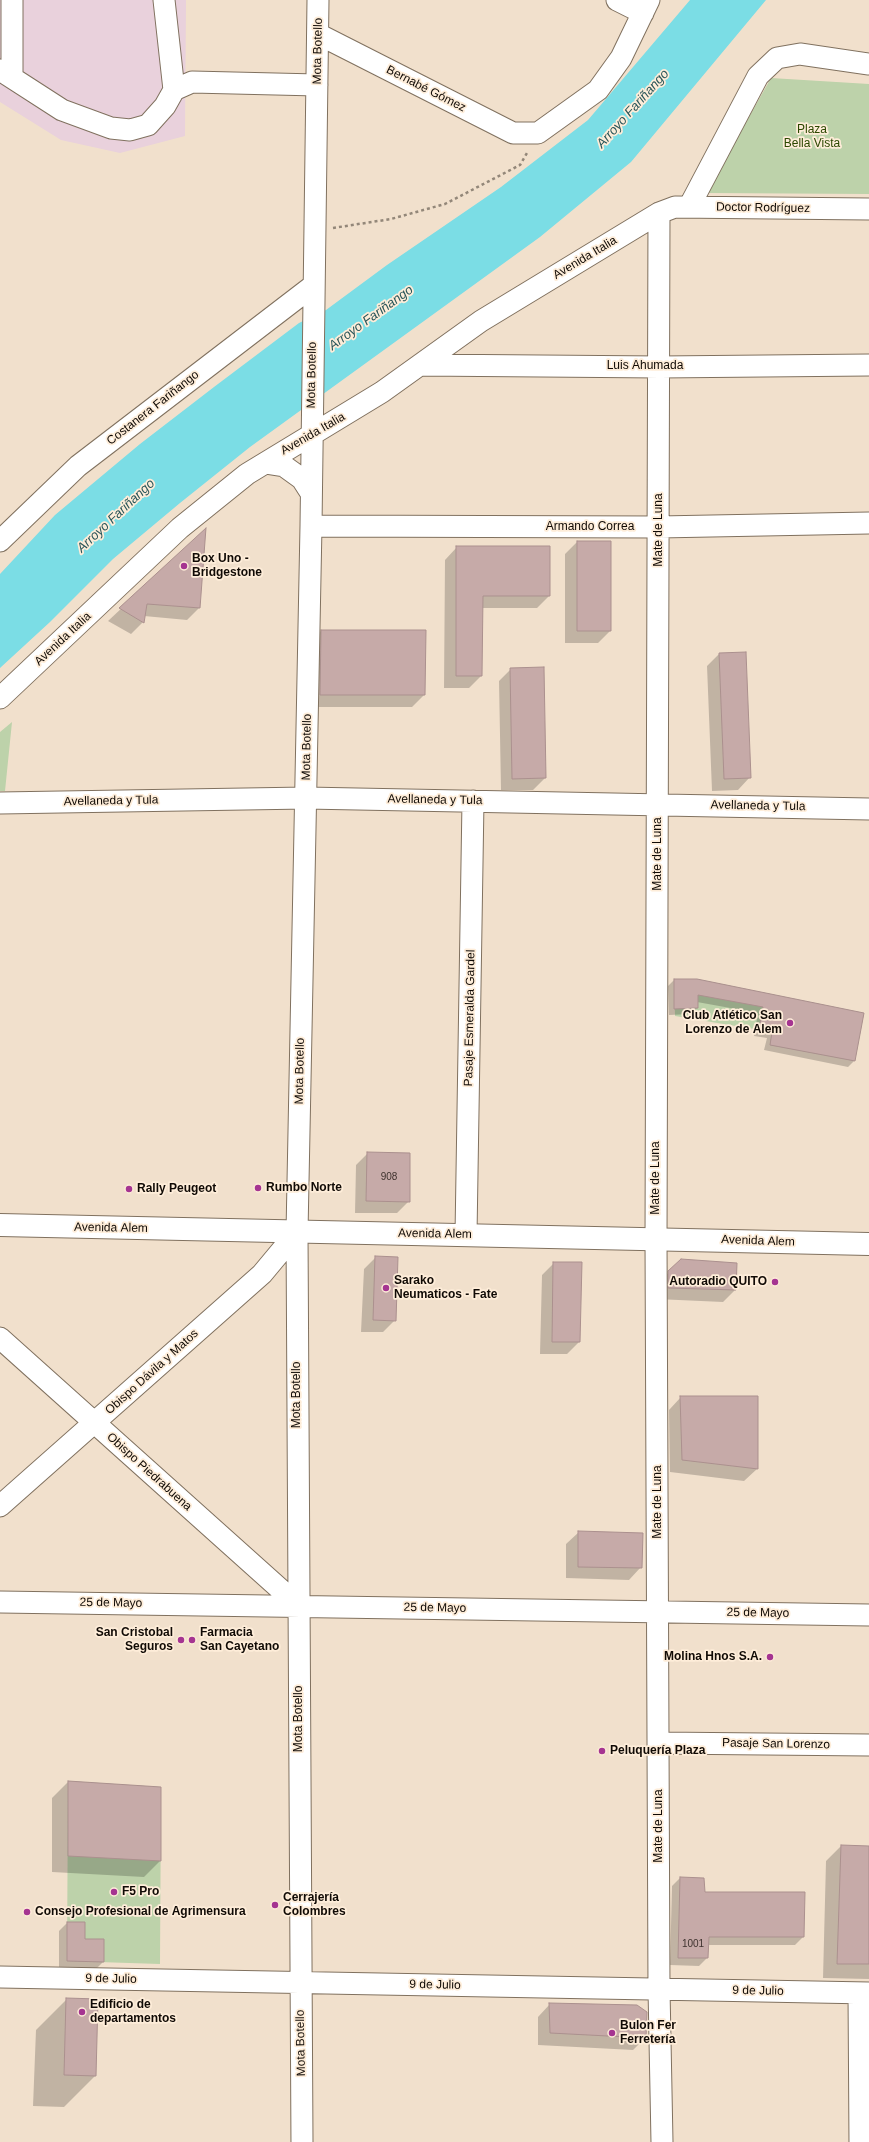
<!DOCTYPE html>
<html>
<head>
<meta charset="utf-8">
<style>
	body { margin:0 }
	canvas { display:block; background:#f1e0cc }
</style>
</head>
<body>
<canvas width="869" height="2142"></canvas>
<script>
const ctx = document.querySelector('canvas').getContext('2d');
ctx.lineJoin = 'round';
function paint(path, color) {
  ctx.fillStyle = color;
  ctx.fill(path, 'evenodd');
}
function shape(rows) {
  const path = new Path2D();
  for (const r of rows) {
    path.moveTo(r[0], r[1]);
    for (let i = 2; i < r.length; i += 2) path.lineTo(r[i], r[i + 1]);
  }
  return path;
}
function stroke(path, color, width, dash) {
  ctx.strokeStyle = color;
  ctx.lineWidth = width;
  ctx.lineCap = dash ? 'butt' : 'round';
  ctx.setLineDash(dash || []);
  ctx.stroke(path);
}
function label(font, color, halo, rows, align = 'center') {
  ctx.font = font + ' Arial,sans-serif';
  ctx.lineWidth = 3.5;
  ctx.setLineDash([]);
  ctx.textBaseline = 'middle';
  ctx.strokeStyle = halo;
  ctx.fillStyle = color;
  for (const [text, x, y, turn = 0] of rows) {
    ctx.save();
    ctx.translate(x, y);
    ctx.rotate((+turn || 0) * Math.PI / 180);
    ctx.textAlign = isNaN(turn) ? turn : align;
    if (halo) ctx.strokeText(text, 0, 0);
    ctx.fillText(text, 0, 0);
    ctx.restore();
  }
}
const industrial = shape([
	[0,0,186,0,185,136,120,153,61,140,0,102]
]);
const green = shape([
	[771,78,869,84,869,194,706,193],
	[12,722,5,791,0,791,0,732],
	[674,979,697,979,864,1013,855,1061,770,1045,772,1032,675,1016],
	[68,1781,161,1787,160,1964,67,1961]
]);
const water = shape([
	[690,0,766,0,631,162,540,237,250,447,180,503,113,559,50,622,0,668,0,574,55,515,140,444,214,387,299,323,326,310,387,265,501,187,588,120]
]);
const shadow = shape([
	[205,530,199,608,187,620,144,616,143,622,131,634,108,621],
	[577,542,610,631,598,643,565,643,565,554],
	[457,547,549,596,537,608,482,608,481,676,469,688,444,688,445,560],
	[321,631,424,695,412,707,308,707,309,643],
	[745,653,750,777,738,790,712,791,707,666,719,654],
	[511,669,545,778,533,790,501,790,499,681],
	[674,980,863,1014,854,1061,848,1067,764,1050,767,1038,754,1036,758,1013,697,1002,697,1008,691,1014,669,1015,668,986],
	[368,1153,409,1201,397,1213,355,1213,356,1165],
	[376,1257,395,1320,383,1332,361,1332,364,1269],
	[682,1260,735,1290,723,1302,656,1299,657,1284],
	[554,1263,579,1342,567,1354,540,1354,542,1275],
	[681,1397,757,1397,757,1469,744,1481,670,1472,669,1410],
	[579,1532,641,1567,629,1580,566,1578,566,1544],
	[68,1782,160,1861,144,1877,52,1872,52,1798],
	[841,1846,869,1847,869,1979,823,1978,826,1861],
	[680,1878,703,1879,704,1893,803,1937,795,1945,707,1945,707,1958,699,1966,670,1965,672,1886],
	[67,1923,103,1962,95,1970,59,1969,59,1931],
	[67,1999,95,2076,64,2107,33,2106,36,2030],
	[550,2004,645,2038,633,2050,538,2045,538,2017]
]);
const building = shape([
	[206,528,200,608,147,604,144,623,119,608,206,528],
	[577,541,611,541,611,631,577,631,577,541],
	[456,546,550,546,550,596,483,596,482,676,456,676,456,546],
	[321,630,426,630,425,695,320,695,321,630],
	[746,652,751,778,724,779,719,653,746,652],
	[544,667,546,778,512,779,510,668,544,667],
	[674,979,697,979,864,1013,855,1061,770,1045,772,1032,759,1030,763,1007,698,995,698,1008,674,1009,674,979],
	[367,1152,410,1153,410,1202,366,1201,367,1152],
	[375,1256,398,1257,396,1321,373,1320,375,1256],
	[681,1259,737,1263,736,1290,668,1288,668,1271,681,1259],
	[553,1262,582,1262,580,1342,552,1342,553,1262],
	[680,1396,758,1396,758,1469,682,1460,680,1396],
	[578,1531,643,1533,642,1568,578,1567,578,1531],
	[68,1781,161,1787,161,1861,68,1856,68,1781],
	[841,1845,869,1846,869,1964,837,1964,841,1845],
	[680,1877,704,1878,705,1892,805,1892,804,1937,709,1937,708,1958,678,1958,680,1877],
	[67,1922,85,1922,85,1939,104,1939,104,1962,67,1961,67,1922],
	[66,1998,98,1999,96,2076,64,2075,66,1998],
	[549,2003,637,2005,647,2012,646,2038,550,2033,549,2003]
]);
const path = shape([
	[333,228,391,219,445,204,520,165,527,153]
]);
const minor = shape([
	[164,0,174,90],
	[617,0,643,13],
	[318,34,513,133,538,133,598,90,621,58,649,0],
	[0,70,62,110,111,128,130,130,148,125,165,106,174,90,192,82,317,85],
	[12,77,12,0],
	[689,207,758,76,777,58,800,54,869,64],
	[659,213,656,1238,659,1989,662,2142],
	[421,365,660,367,869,365],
	[265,463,284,466,302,479,311,493],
	[311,526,659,527,869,523],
	[0,541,78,466,314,285],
	[0,698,180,528,247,474,382,392,481,321,659,213,675,207,869,209],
	[0,803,306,798,869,809],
	[466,1235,473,801],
	[0,1338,299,1606],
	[0,1506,262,1274,297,1232],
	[0,1602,869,1615],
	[659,1743,869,1745],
	[0,1977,869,1993],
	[859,1993,860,2142],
	[302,2142,297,1232,311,526,318,0]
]);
const major = shape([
	[0,1225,869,1244]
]);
const markers = [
	[184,566,4,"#a53491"],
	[790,1023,4,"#a53491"],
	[258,1188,4,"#a53491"],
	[129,1189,4,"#a53491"],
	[775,1282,4,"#a53491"],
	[386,1288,4,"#a53491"],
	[181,1640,4,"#a53491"],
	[192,1640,4,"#a53491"],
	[770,1657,4,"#a53491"],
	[602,1751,4,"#a53491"],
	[114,1892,4,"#a53491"],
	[275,1905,4,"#a53491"],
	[27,1912,4,"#a53491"],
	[82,2012,4,"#a53491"],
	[612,2033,4,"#a53491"]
];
const numberNames = [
	["908",389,1177],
	["1001",693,1944]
];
const streetNames = [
	["Mota Botello",318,51,-89],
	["Bernabé Gómez",426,89,27],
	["Doctor Rodríguez",763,208,1],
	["Avenida Italia",585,258,-31],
	["Luis Ahumada",645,366],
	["Mota Botello",312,375,-89],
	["Costanera Fariñango",153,408,-38],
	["Avenida Italia",313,434,-30],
	["Armando Correa",590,527],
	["Mate de Luna",659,530,-90],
	["Avenida Italia",63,639,-43],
	["Mota Botello",307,747,-89],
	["Avellaneda y Tula",435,800,1],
	["Avellaneda y Tula",111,801,-1],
	["Avellaneda y Tula",758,806,1],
	["Mate de Luna",658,854,-90],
	["Pasaje Esmeralda Gardel",470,1018,-89],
	["Mota Botello",300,1071,-89],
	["Mate de Luna",656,1178,-90],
	["Avenida Alem",111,1228,1],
	["Avenida Alem",435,1234,1],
	["Avenida Alem",758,1241,2],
	["Obispo Dávila y Matos",152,1372,-42],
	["Mota Botello",297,1395,-90],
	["Obispo Piedrabuena",149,1472,42],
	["Mate de Luna",658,1502,-90],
	["25 de Mayo",111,1603,1],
	["25 de Mayo",435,1608,1],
	["25 de Mayo",758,1613,1],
	["Mota Botello",299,1719,-90],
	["Pasaje San Lorenzo",776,1744,1],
	["Mate de Luna",659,1826,-90],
	["9 de Julio",111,1979,1],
	["9 de Julio",435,1985,1],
	["9 de Julio",758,1991,1],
	["Mota Botello",301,2043,-91]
];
const parkNames = [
	["Plaza",812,130],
	["Bella Vista",812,144]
];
const poiNames = [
	["Box Uno -",192,559],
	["Bridgestone",192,573],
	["Club Atlético San",782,1016,"right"],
	["Lorenzo de Alem",782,1030,"right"],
	["Rumbo Norte",266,1188],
	["Rally Peugeot",137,1189],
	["Sarako",394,1281],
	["Neumaticos - Fate",394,1295],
	["Autoradio QUITO",767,1282,"right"],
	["San Cristobal",173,1633,"right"],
	["Seguros",173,1647,"right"],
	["Farmacia",200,1633],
	["San Cayetano",200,1647],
	["Molina Hnos S.A.",762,1657,"right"],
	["Peluquería Plaza",610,1751],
	["F5 Pro",122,1892],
	["Cerrajería",283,1898],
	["Colombres",283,1912],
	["Consejo Profesional de Agrimensura",35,1912],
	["Edificio de",90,2005],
	["departamentos",90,2019],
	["Bulon Fer",620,2026],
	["Ferretería",620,2040]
];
const waterNames = [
	["Arroyo Fariñango",633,109,-48],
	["Arroyo Fariñango",371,318,-36],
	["Arroyo Fariñango",116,516,-43]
];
paint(industrial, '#e9d1dc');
paint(green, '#bdd2aa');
paint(water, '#7bdde5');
paint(shadow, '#0003');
paint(building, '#c6aaa8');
stroke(building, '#ab908e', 1);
stroke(minor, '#80715f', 23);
stroke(major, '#80715f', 24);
stroke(path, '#938779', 2.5, [3, 3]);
stroke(minor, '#fff', 21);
stroke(major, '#fff', 22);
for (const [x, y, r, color] of markers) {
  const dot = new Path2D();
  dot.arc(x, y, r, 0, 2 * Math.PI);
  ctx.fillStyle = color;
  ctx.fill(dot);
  stroke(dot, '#feedd9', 1.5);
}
label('10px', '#3e322e', null, numberNames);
label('12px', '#100a05', '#feedd9', streetNames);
label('12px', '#2c4700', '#feedd9', parkNames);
label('bold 12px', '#100a05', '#feedd9', poiNames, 'left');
label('italic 13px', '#295559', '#feedd9', waterNames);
</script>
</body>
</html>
